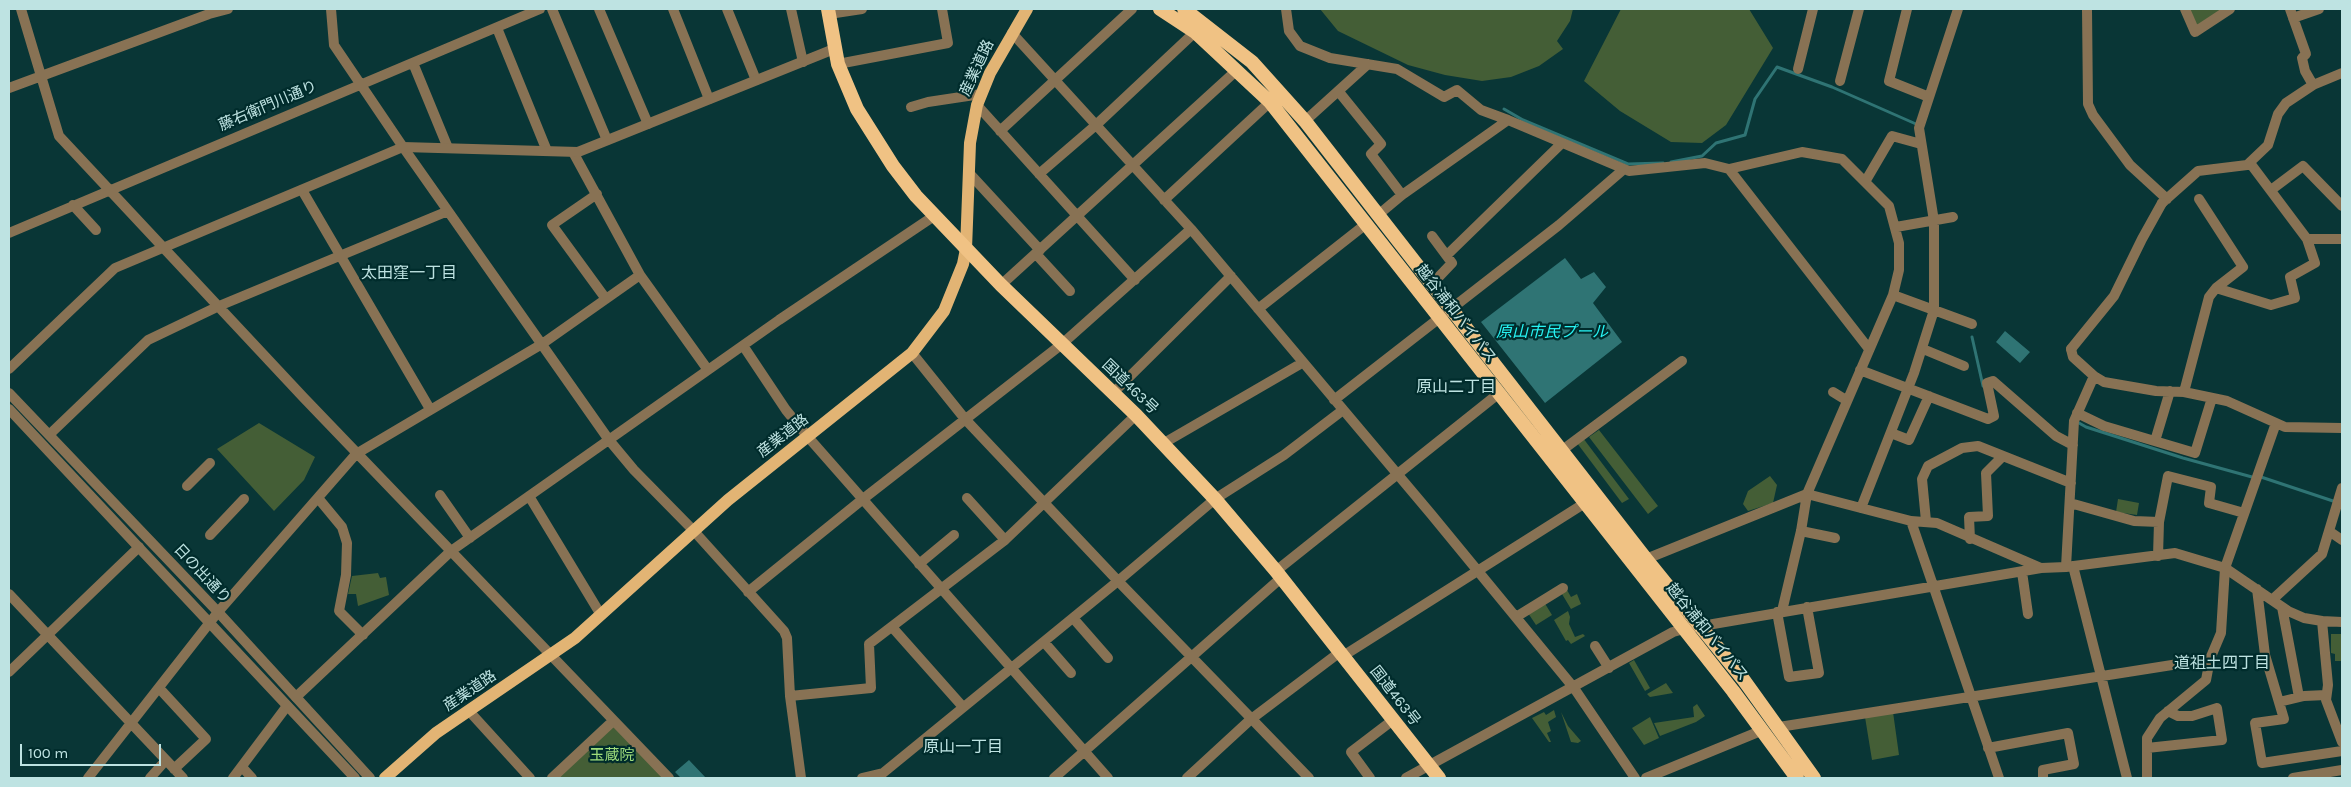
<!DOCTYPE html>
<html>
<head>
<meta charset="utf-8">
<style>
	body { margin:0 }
	#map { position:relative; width:2351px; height:787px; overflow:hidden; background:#093636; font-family:Karla,sans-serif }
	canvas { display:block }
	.frame { position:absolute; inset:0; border:10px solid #bee3e2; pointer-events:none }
	.scale { position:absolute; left:20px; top:744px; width:141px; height:22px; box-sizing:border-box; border:2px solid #bee3e2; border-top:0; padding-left:6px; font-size:15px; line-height:18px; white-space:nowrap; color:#bee3e2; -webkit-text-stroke:4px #002c2c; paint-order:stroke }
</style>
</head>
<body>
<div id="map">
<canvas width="2351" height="787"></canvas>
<div class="frame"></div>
<div class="scale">100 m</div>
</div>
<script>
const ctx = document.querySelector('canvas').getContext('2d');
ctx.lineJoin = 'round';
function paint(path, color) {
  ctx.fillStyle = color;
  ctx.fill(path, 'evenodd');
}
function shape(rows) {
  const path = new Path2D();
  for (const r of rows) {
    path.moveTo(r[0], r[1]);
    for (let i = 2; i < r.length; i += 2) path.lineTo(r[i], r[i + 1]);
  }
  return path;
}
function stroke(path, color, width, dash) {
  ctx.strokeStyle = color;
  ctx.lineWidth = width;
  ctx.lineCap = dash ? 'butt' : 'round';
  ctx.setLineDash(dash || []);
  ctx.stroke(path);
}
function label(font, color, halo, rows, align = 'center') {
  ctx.font = font + ' Karla,"Noto Sans JP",sans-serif';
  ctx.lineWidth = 4.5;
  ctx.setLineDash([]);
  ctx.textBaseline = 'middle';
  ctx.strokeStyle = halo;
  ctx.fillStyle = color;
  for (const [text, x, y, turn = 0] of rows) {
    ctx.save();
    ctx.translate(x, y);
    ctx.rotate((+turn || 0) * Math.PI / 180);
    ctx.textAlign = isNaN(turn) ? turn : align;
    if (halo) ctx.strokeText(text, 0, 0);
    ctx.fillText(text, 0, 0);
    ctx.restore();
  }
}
const green = shape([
	[1320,9,1573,9,1570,21,1557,41,1563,49,1539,66,1511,77,1482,81,1445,75,1408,65,1338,31],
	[1621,9,1749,9,1773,48,1726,125,1702,143,1671,142,1620,111,1584,81],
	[2192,9,2224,9,2196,27,2188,10],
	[259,423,315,457,304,480,274,511,217,449],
	[1599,430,1658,506,1648,514,1589,437],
	[1583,438,1629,499,1622,503,1577,443],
	[1770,476,1777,485,1773,503,1748,511,1743,504,1748,491],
	[2118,499,2139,503,2137,515,2116,512],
	[378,573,380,578,386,577,389,595,358,606,356,594,348,594,352,576],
	[1567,590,1571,597,1577,594,1581,604,1571,609,1562,594],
	[1544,602,1552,615,1536,625,1528,613],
	[1568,611,1570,617,1569,624,1575,637,1583,634,1585,636,1571,644,1568,640,1566,641,1554,620],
	[2331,634,2342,634,2342,661,2335,661,2335,654,2331,653],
	[1634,660,1650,688,1645,691,1629,663],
	[1666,683,1673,693,1650,697,1647,694],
	[1697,704,1705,716,1696,722,1660,736,1654,723,1694,717,1693,707],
	[1554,710,1556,717,1548,722,1551,731,1547,733,1551,742,1549,742,1532,718,1544,712,1546,715],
	[1561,712,1568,726,1581,741,1578,743,1571,742],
	[1893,712,1899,755,1872,760,1865,717],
	[1650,717,1659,738,1644,745,1632,728],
	[612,725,664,778,558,778]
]);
const water = shape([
	[1565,258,1581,279,1594,272,1606,287,1593,303,1622,342,1545,403,1481,322],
	[2005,331,2030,352,2020,363,1996,342],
	[689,760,706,778,681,778,675,772]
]);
const stream = shape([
	[1504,109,1523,120,1628,164,1663,163],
	[1671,162,1702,156,1716,143,1745,135,1755,99,1777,67,1832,87,1916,124],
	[1972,337,1983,386],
	[2079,423,2086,427,2183,458,2252,477],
	[2261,477,2336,502]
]);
const minor = shape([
	[21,9,59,136,304,398,669,778],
	[331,9,334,45,403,147,609,440,634,470,693,530,784,631,787,638,790,696,801,778],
	[552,9,607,140],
	[599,9,648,124],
	[673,9,709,99],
	[727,9,756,80],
	[791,9,803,62],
	[1286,9,1289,31,1300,46,1330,58,1397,69,1444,97,1457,90,1481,110,1508,120],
	[1907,9,1889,81,1929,97],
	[2087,9,2088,104,2093,115,2130,165,2167,199],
	[2185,9,2195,32,2230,9],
	[2290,9,2306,54,2302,58,2305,71,2313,85],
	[829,14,862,9],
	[2293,18,2319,9],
	[497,28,547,151],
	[1012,33,1191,229,1431,514,1574,688,1635,778],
	[413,63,448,148],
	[838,64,948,43,942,9],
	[1798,69,1813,9],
	[1840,81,1859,9],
	[9,88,209,14,228,9],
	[1339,92,1381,144,1371,154,1402,195],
	[977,105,1135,280],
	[911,107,928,102,981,94],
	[1305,121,1368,64],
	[1000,131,1132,9],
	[573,152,640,275,708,370],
	[2250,163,2307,239,2342,239],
	[1729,169,1869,349],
	[969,173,1040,250],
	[1039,174,1096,125,1195,32],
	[1865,182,1892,136,1921,144],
	[302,190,430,409],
	[2271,190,2303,166,2342,206],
	[597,194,552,225,606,299],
	[2199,199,2243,267,2216,288,2271,305,2295,298,2290,277,2315,263,2307,239],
	[1164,200,1270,102],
	[2162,203,2198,171,2247,165,2268,145,2278,114,2286,103,2313,85,2342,73],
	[73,205,96,230],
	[1378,215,1402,195,1508,120,1629,171,1705,163,1729,169,1802,152,1842,159,1889,206,1899,243,1899,270,1893,295,1807,494,1801,531,1782,611],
	[1896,227,1953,217],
	[9,233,540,9],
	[1432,236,1452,263,1432,284],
	[1036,254,1070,291],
	[1447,255,1562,143],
	[1001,285,1237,70],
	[1893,295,1972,324],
	[1258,309,1366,224],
	[744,347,786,410,808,437,1108,778],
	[1923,349,1964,366],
	[2071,349,2073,357,2094,376,2104,382,2156,391,2184,392,2227,401,2285,427,2342,428],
	[1860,370,1988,419,1994,416,1987,383,1993,381,2056,436,2073,445],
	[1833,392,1846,400],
	[2184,392,2209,297,2216,288],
	[1113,393,1231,276],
	[1334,400,1559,225,1624,169],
	[2077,413,2104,426,2195,453,2212,398],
	[1891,433,1909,440,1929,396],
	[50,434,148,340,219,306,448,211],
	[2155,441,2170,391],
	[1164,443,1302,363],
	[1557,454,1682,361],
	[187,486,210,463],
	[440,495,470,538],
	[529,496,601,615],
	[318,498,342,527,347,543,346,575,339,611,363,635],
	[967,498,1005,540],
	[2070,503,2134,521,2159,522,2158,556],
	[1861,508,1914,373,1934,310,1934,221,1919,128,1958,9],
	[1911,521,1937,523,2041,568],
	[1926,521,1922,479,1928,466,1962,448,1978,446,2071,483],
	[2159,522,2168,476,2211,487,2209,503,2244,513],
	[1801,531,1835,538],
	[2329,531,2342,540],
	[210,535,244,499],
	[1970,539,1969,517,1988,516,1986,473,2003,456],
	[1646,559,1807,494,1911,521,1999,778],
	[919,564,954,535],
	[2073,566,2127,778],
	[2066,567,2074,421,2094,376],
	[1276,571,1498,394],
	[2022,572,2028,614],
	[2257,589,2265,655,2284,719,2255,723,2262,763,2342,751],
	[748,592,863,499,1062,344,1191,229],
	[9,594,183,778],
	[2272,600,2322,554,2342,488],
	[2282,607,2299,697],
	[1777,612,1789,677,1819,673,1807,607],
	[1516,617,1563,588],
	[1073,618,1108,658],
	[2322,621,2342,622],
	[892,627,963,707],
	[1044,642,1071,673],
	[1595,646,1609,668],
	[1343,656,1585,503],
	[9,672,139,547],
	[159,688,206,739,174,769],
	[790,696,871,688,869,644,1005,540,1136,415],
	[296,697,451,551,779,320,934,216],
	[2279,702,2304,696,2326,695],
	[469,711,530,778],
	[1779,727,2210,659],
	[1988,748,2068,733,2074,764,2043,770,2043,778],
	[2147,748,2222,740,2217,708,2192,716,2178,716,2168,711],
	[242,767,252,778],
	[88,778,218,612,356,454,542,344,640,275],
	[150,778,166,760],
	[233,778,287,706],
	[552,778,613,721],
	[862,778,883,773,1118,581,965,419,912,353],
	[1054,778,1281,578],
	[1187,778,1250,720,1340,652],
	[1309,778,1118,581,1215,499,1284,455,1343,410],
	[1370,778,1351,752,1393,720],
	[1406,778,1673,632,1684,629,2041,568,2066,567,2175,553,2225,568,2288,611,2304,618,2322,621,2328,685,2326,700,2342,742],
	[1646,778,1763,730],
	[2147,778,2147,738,2160,718,2206,680,2210,659,2221,633,2225,568,2276,423],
	[2293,778,2342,770]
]);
const tertiary = shape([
	[2071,349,2114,296,2142,239,2162,203],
	[9,369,115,268,403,147,578,152,834,49],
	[9,393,218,612,370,778],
	[9,409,355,778]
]);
const primary = shape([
	[385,778,436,733,575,638,728,500,912,353,944,311,963,264,966,249,970,143,977,105,990,73,1027,9]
]);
const trunk = shape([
	[828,9,838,64,857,109,893,166,916,196,1001,285,1136,415,1215,499,1276,571,1439,778],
	[1160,9,1195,32,1270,102,1733,691,1797,778],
	[1184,9,1252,62,1305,121,1646,559,1743,679,1814,778]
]);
const streetNames = [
	["産業道路",977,68,-65],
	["藤右衛門川通り",268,106,-23],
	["越谷浦和バイパス",1456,314,52],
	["国道463号",1130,387,44],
	["産業道路",783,436,-38],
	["日の出通り",202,574,47],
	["越谷浦和バイパス",1707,632,51],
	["産業道路",470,691,-34],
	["国道463号",1395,696,52]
];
const parkNames = [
	["玉蔵院",612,756]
];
const neighbourhoodNames = [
	["太田窪一丁目",409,273],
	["原山二丁目",1456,387],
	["道祖土四丁目",2222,663],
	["原山一丁目",963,747]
];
const waterNames = [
	["原山市民プール",1552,332]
];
paint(green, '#445e36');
paint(water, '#2f7474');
stroke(stream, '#2f7474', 3);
stroke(minor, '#887254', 10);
stroke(tertiary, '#887254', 10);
stroke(primary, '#e2b474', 12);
stroke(trunk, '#f0c284', 14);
label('15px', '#bee3e2', '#002c2c', streetNames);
label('15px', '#9fdd7b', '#002c2c', parkNames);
label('16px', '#bee3e2', '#002c2c', neighbourhoodNames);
label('italic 16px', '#27f3f3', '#002c2c', waterNames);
</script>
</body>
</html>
